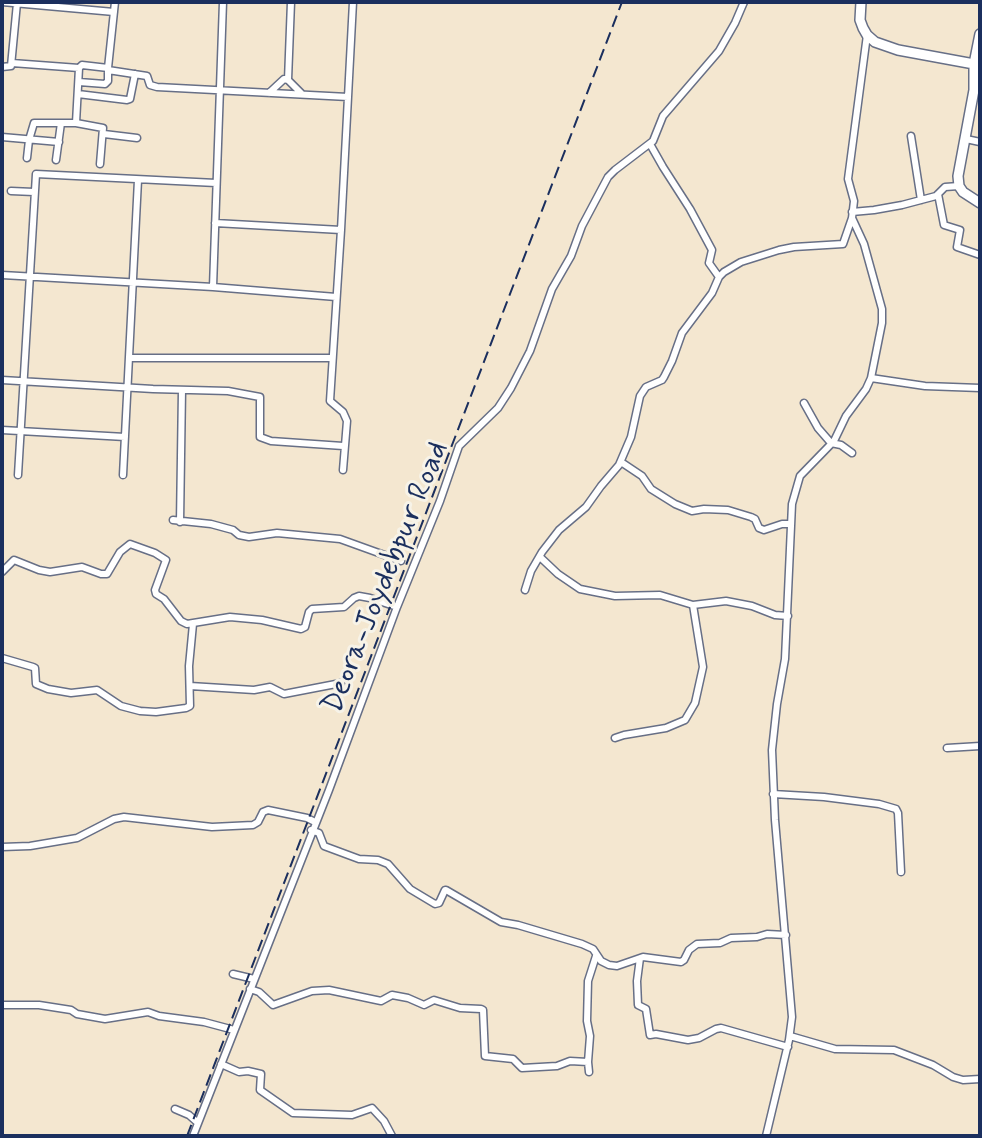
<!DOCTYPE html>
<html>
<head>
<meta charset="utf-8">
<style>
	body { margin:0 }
	#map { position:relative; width:982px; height:1138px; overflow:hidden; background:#f4e7d0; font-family:Mynerve,sans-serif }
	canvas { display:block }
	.frame { position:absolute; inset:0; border:4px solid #1b2f5e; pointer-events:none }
</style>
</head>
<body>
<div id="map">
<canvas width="982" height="1138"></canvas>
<div class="frame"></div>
</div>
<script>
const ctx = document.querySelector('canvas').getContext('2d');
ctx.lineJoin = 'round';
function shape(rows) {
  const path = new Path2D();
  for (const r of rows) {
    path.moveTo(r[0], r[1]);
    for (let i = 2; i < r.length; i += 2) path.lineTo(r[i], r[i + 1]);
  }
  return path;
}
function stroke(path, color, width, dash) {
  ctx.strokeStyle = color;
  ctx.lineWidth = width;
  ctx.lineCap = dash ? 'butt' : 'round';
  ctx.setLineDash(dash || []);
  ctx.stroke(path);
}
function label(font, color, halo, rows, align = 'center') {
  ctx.font = font + ' Mynerve,sans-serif';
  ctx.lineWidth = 6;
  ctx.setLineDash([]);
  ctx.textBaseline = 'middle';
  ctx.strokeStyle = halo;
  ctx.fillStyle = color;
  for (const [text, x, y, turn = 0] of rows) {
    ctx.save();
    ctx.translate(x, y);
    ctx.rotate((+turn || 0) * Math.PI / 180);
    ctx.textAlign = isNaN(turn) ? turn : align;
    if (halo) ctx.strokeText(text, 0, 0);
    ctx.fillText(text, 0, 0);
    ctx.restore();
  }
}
const minor = shape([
	[2,2,114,12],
	[12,63,79,68],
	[2,67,11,66,17,3],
	[108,68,108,70,147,76,150,85,157,87,348,97],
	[288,80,291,2],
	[79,82,105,84,108,81,108,70],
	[269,93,284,79,288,80,302,94],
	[78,94,127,100,130,99,135,74],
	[76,123,79,68,82,65,108,68,115,2],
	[104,134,137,138],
	[911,136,921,200],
	[2,137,59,142],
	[966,139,980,142],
	[650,144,663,167,690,209,712,250,709,263,719,277],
	[27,158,29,140,34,123,76,123,103,128,100,164],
	[56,160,61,123],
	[11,191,34,192],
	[938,194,944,225,960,230,957,247,980,255],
	[852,212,874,210,902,205,936,196,945,187,959,186],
	[215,223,341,230,330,401,343,412,347,421,343,470],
	[341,230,353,2],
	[2,275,213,287,336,297],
	[213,287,223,2],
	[129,358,332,358],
	[871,378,925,386,980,388],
	[2,380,153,389,228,391,260,397,260,437,271,441,343,446],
	[804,403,818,428,831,443,841,445,852,453],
	[2,430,125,437],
	[621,462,642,476,651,489,675,504,692,511,704,509,728,510,751,517,755,519,759,528,764,530,782,524,790,524],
	[18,475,36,174,216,183],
	[123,475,138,180],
	[173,520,211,524,233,530,239,535,249,537,277,533,340,539,401,561],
	[180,522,182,390],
	[540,557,558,574,580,589,615,596,660,595,693,605,726,601,752,606,775,615,788,616],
	[2,572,14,560,39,570,50,572,82,567,101,574,107,574,120,552,130,544,155,553,166,560,155,590,156,594,164,599,181,621,187,624,230,617,262,620,301,629,305,627,309,612,312,609,344,607,354,598,359,596,370,598,397,607],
	[525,590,531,571,542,552,559,530,586,507,601,486,619,465,631,437,640,396,646,387,662,380,664,377,672,361,682,333,712,293,719,277,724,272,741,262,779,250,794,247,843,244,852,218,854,201,848,179,867,35],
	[2,658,33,667,35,668,36,684,48,689,71,693,97,690,121,706,140,711,156,712,186,708,190,706,189,666,193,624],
	[190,686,254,690,270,687,284,694,341,683],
	[615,738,624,735,666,728,685,720,695,703,703,667,693,605],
	[947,748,980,746],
	[773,794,824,797,879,804,896,809,898,813,901,872],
	[311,830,319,833,324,846,359,859,378,860,388,864,410,889,435,904,439,903,445,890,446,890,501,922,518,925,582,944,593,949,601,961,609,965,617,966,643,957,681,962,684,960,689,950,697,944,720,943,731,938,757,937,767,934,786,935],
	[2,847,30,846,77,838,114,819,124,817,212,827,253,825,258,822,263,812,268,810,307,818,315,822],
	[640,958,637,981,638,1005,646,1009,650,1035,656,1034,688,1040,699,1038,716,1029,721,1028,788,1047],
	[233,974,254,979],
	[250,989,259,992,273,1005,312,991,329,990,381,1001,392,995,408,998,424,1005,434,1000,460,1008,481,1009,483,1010,485,1056,513,1059,522,1068,557,1066,570,1061,588,1062],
	[2,1005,39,1005,71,1010,77,1014,105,1019,148,1012,159,1016,204,1022,234,1030],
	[790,1036,835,1049,894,1050,933,1065,953,1077,963,1080,980,1079],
	[221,1064,239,1072,248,1071,261,1074,260,1090,293,1113,352,1115,372,1108,384,1121,392,1136],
	[589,1072,588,1062,590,1036,587,1021,588,981,596,956],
	[175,1109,189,1115,198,1123],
	[193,1136,329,790,397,607,440,501,459,446,498,408,511,388,530,351,552,289,571,256,582,226,608,177,615,170,653,141,663,116,719,51,735,23,744,2],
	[766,1136,789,1040,792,1017,775,820,772,750,777,704,785,659,792,504,800,476,834,441,846,416,866,389,871,378,882,323,882,309,864,244,852,218]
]);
const major = shape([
	[861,2,860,20,863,28,867,35,875,42,898,50,974,64],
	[980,34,974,64,974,90,958,176,959,186,963,192,980,203]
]);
const rail = shape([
	[187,1136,622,2]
]);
const streetNames = [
	["Deora-Joydebpur Road",387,578,-68]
];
stroke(minor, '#676f86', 9);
stroke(major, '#676f86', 12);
stroke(minor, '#fff', 6);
stroke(major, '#fff', 9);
stroke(rail, '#1b2f5e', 2, [12, 6]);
label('30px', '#1b2f5e', '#f7f3e8', streetNames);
</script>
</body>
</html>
